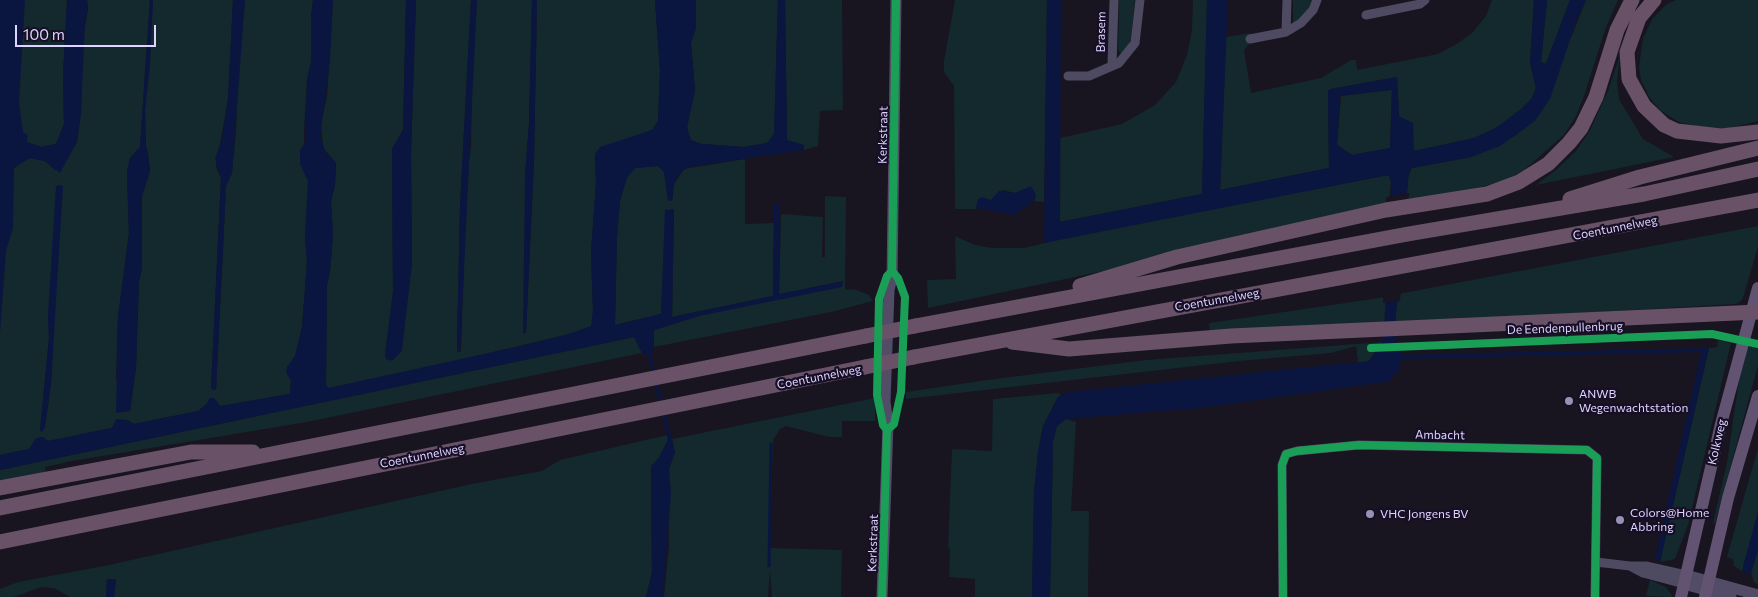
<!DOCTYPE html>
<html>
<head>
<meta charset="utf-8">
<style>
	body { margin:0 }
	#map { position:relative; width:1758px; height:597px; overflow:hidden; background:#181420; font-family:Commissioner,sans-serif }
	canvas { display:block }
	.scale { position:absolute; left:15px; top:25px; width:141px; height:22px; box-sizing:border-box; border:2px solid #dfd4ff; border-top:0; padding-left:6px; font-size:15px; line-height:18px; white-space:nowrap; color:#dfd4ff; -webkit-text-stroke:4px #160f25; paint-order:stroke }
</style>
</head>
<body>
<div id="map">
<canvas width="1758" height="597"></canvas>
<div class="scale">100 m</div>
</div>
<script>
const ctx = document.querySelector('canvas').getContext('2d');
ctx.lineJoin = 'round';
function paint(path, color) {
  ctx.fillStyle = color;
  ctx.fill(path, 'evenodd');
}
function shape(rows) {
  const path = new Path2D();
  for (const r of rows) {
    path.moveTo(r[0], r[1]);
    for (let i = 2; i < r.length; i += 2) path.lineTo(r[i], r[i + 1]);
  }
  return path;
}
function stroke(path, color, width, dash) {
  ctx.strokeStyle = color;
  ctx.lineWidth = width;
  ctx.lineCap = dash ? 'butt' : 'round';
  ctx.setLineDash(dash || []);
  ctx.stroke(path);
}
function label(font, color, halo, rows, align = 'center') {
  ctx.font = font + ' Commissioner,sans-serif';
  ctx.lineWidth = 4.5;
  ctx.setLineDash([]);
  ctx.textBaseline = 'middle';
  ctx.strokeStyle = halo;
  ctx.fillStyle = color;
  for (const [text, x, y, turn = 0] of rows) {
    ctx.save();
    ctx.translate(x, y);
    ctx.rotate((+turn || 0) * Math.PI / 180);
    ctx.textAlign = isNaN(turn) ? turn : align;
    if (halo) ctx.strokeText(text, 0, 0);
    ctx.fillText(text, 0, 0);
    ctx.restore();
  }
}
const green = shape([
	[0,0,67,0,63,76,64,124,56,144,41,147,27,143,11,172,12,195,14,168,18,163,30,158,45,161,56,171,77,142,81,112,83,40,88,9,87,0,150,0,140,147,130,158,127,178,129,233,118,317,116,378,130,411,136,368,139,281,142,268,142,196,150,171,148,153,146,146,145,111,153,0,233,0,228,99,216,167,221,178,211,388,216,390,226,186,232,173,236,132,238,69,245,0,313,0,311,17,311,62,307,80,304,130,305,174,309,181,305,236,307,262,302,327,295,357,287,367,291,380,290,394,220,406,214,398,198,411,134,424,127,420,112,428,48,441,43,437,29,449,0,455],
	[54,314,51,383,45,427,40,431,49,338,48,315],
	[333,0,406,0,403,130,392,149,393,292,385,355,407,300,412,263,411,153,416,0,471,0,460,206,457,352,461,351,467,174,471,148,472,72,477,0,532,0,529,124,525,175,526,333,534,160,537,0,655,0,660,70,658,121,652,130,595,154,596,183,591,252,593,310,592,326,569,334,456,361,329,388,326,385,327,286,330,271,333,236,331,201,335,185,336,163,323,148,321,123,327,97],
	[696,0,778,0,774,134,767,143,744,147,702,144,691,140,689,135,687,128,689,111,695,91,691,43,696,28],
	[785,0,842,0,843,110,820,111,818,146,804,150,803,145,787,140],
	[955,0,1047,0,1044,202,1034,201,1036,195,1031,187,1015,193,1003,190,991,200,986,200,976,208,978,209,955,209,954,86,944,72,944,61],
	[1119,0,1135,0,1131,38,1128,47,1121,54,1118,50],
	[1193,0,1207,0,1202,194,1060,222,1060,138,1122,124,1155,105,1176,82,1187,55,1192,30],
	[1293,0,1313,0,1310,9,1293,25],
	[1492,0,1534,0,1530,63,1536,88,1532,98,1520,110,1496,128,1474,138,1414,151,1399,116,1397,77,1331,89,1328,91,1329,168,1220,190,1226,37,1251,33,1251,42,1244,50,1251,93,1321,78,1351,60,1356,60,1357,70,1438,54,1455,45,1472,33,1486,16],
	[1547,0,1570,0,1546,64,1541,62],
	[1586,0,1618,0,1606,27,1584,96,1576,116,1564,135,1523,171,1503,181,1406,207,1408,177,1412,168,1471,157,1518,134,1573,33],
	[1676,0,1758,0,1758,121,1730,128,1704,128,1679,122,1661,111,1649,97,1641,80,1639,67,1643,38,1653,18,1667,4],
	[1620,55,1617,82,1619,99,1643,139,1674,157,1536,185,1557,169,1576,151,1590,130,1608,91],
	[1392,89,1390,148,1352,155,1337,145,1341,96],
	[745,159,745,224,774,223,773,296,672,317,674,210,666,210,661,314,615,325,617,236,620,201,625,181,630,172,635,168,658,166,664,172,668,200,672,201,674,184,684,169],
	[1383,176,1389,176,1391,181,1388,211,928,308,927,280,956,279,955,236,975,245,992,248,1024,248,1079,235],
	[825,196,846,197,845,290,854,289,869,295,873,301,831,312,654,347,654,330,699,316,843,281,779,295,781,214,823,217,822,257,825,257],
	[1758,226,1758,247,1745,291,1742,300,1736,304,1395,324,1398,294],
	[1386,297,1384,327,1210,332,1209,323],
	[634,337,642,353,307,422,72,461,45,467,46,474,0,484,0,470],
	[1718,340,1731,343,1688,525,1675,559,1660,562,1709,348,1717,347],
	[1382,342,1368,362,1358,363,1356,346,1331,353,1239,361,906,399,906,392,987,380,1146,360],
	[1747,346,1758,348,1758,365,1715,524,1713,523,1727,462,1739,380],
	[1058,393,1061,395,1058,397,1043,426,1038,452,1034,493,1032,597,975,597,975,579,949,577,950,549,948,548,952,449,992,451,993,399],
	[875,398,875,421,842,421,842,437,829,437,786,426,780,429,773,440,770,548,842,550,841,597,772,597,770,571,768,597,664,597,669,545,669,469,675,452,672,439],
	[1066,419,1076,422,1071,511,1089,511,1088,597,1050,597,1053,441,1057,426],
	[667,435,668,440,659,458,652,465,651,470,652,572,646,597,114,597,116,579,107,579,106,597,70,597,54,588,41,587,14,597,0,597,0,589,18,582,109,565,472,484,542,471,560,460],
	[1758,448,1758,512,1742,571,1734,566,1733,559,1727,557],
	[1758,550,1758,585,1754,582,1751,573],
	[1650,580,1666,587,1673,597,1646,596]
]);
const water = shape([
	[0,0,25,0,19,103,23,132,28,135,27,142,41,147,56,144,64,124,63,76,67,0,87,0,88,9,85,21,81,112,77,142,60,173,45,161,30,158,14,168,13,228,6,251,0,333],
	[150,0,153,0,150,65,145,111,146,146,148,153,150,171,142,196,142,268,139,281,136,368,130,411,116,413,118,317,129,233,127,170,130,158,140,147],
	[233,0,245,0,232,173,226,186,216,390,211,389,221,178,215,159,222,139,228,99],
	[313,0,333,0,330,60,320,136,326,153,336,163,335,185,331,201,333,236,330,271,327,286,326,377,326,385,329,388,525,345,569,334,591,326,593,311,591,252,596,183,595,154,600,147,652,130,658,121,660,70,655,0,696,0,696,28,691,43,695,91,687,128,691,140,702,144,744,147,767,143,774,134,778,0,785,0,787,140,804,145,804,150,688,167,678,175,674,184,672,201,668,200,664,172,658,166,635,168,627,178,620,201,617,236,615,325,661,314,665,210,674,209,672,317,773,296,774,203,780,203,779,294,843,281,842,287,699,316,654,330,652,358,675,452,669,469,671,493,663,597,646,597,652,572,651,470,652,465,659,458,668,440,648,355,642,353,634,337,0,470,0,455,29,449,36,438,43,437,48,441,112,428,116,419,127,420,134,424,198,411,205,406,210,398,214,398,220,406,290,394,291,380,286,373,287,367,295,356,302,327,307,262,305,236,308,181,300,164,300,150,305,143,307,80,311,62,311,17],
	[406,0,416,0,411,153,412,263,402,351,392,361,386,359,385,355,393,292,392,149,403,130],
	[471,0,477,0,460,352,457,352,457,337,460,206],
	[532,0,537,0,534,160,526,333,523,333,525,175,529,124],
	[1047,0,1061,0,1060,222,1202,194,1207,0,1228,0,1220,190,1329,168,1328,91,1331,89,1397,77,1399,116,1413,123,1414,151,1474,138,1496,128,1520,110,1532,98,1536,88,1530,63,1534,0,1547,0,1541,62,1546,64,1570,0,1586,0,1578,16,1550,99,1535,121,1500,146,1471,157,1412,168,1409,172,1395,324,1396,341,1402,355,1709,348,1660,562,1655,559,1701,352,1401,359,1398,374,1392,375,1391,381,1201,408,1066,419,1057,426,1053,441,1050,597,1032,597,1034,493,1038,452,1043,426,1058,397,1068,392,1370,361,1382,342,1386,314,1391,181,1389,176,1383,176,1044,243],
	[1392,90,1390,148,1352,155,1337,145,1340,96],
	[60,185,63,186,51,383,45,427,42,432,40,431,49,338,48,315,56,186],
	[1031,186,1036,195,1034,201,1014,215,976,208,978,199,982,197,991,200,999,191,1015,193],
	[1758,512,1758,550,1751,573,1746,573,1742,571],
	[107,579,116,579,114,597,106,597]
]);
const pier = shape([
	[1409,193,1400,301,1383,303,1386,197]
]);
const stream = shape([
	[769,566,771,444]
]);
const street = shape([
	[1366,15,1420,4,1425,0],
	[1286,32,1287,0],
	[1250,39,1286,32,1301,23,1313,10,1317,0],
	[1112,65,1114,0],
	[1068,76,1089,76,1119,63,1135,43,1140,0],
	[1596,562,1630,566,1646,566,1686,575],
	[1630,566,1643,573,1684,584],
	[1283,597,1282,465,1286,454,1297,451,1359,445,1587,450,1597,458,1595,597]
]);
const secondary = shape([
	[1686,575,1758,595],
	[1684,584,1731,597],
	[882,597,888,424,885,402,889,290,892,278,896,0]
]);
const primary = shape([
	[1681,597,1721,424,1758,288],
	[1705,597,1728,498,1758,396]
]);
const highway = shape([
	[1654,0,1639,18,1627,52,1629,79,1644,106,1664,125,1677,131,1721,136,1758,132],
	[1570,199,1640,177,1758,148],
	[1080,286,1177,257,1386,210,1487,194,1519,182,1548,164,1569,143,1581,128,1596,97,1617,30,1632,0],
	[915,326,1408,234,1644,194,1758,169],
	[1012,342,1069,349,1231,336,1758,312],
	[914,357,1758,200],
	[0,488,191,452,253,452],
	[0,508,866,336],
	[0,542,865,367]
]);
const highwayBridge = shape([
	[866,336,915,326],
	[865,367,914,357]
]);
const cycleway = shape([
	[1371,348,1712,334,1758,344],
	[887,430,894,424,901,392,905,297,898,278,892,271],
	[882,597,887,430,883,425,877,395,879,299,887,276,892,271,896,0],
	[1283,597,1282,465,1286,454,1297,451,1359,445,1587,450,1597,458,1595,597]
]);
const markers = [
	[1569,401,5,"#9991b1"],
	[1370,514,5,"#9991b1"],
	[1620,520,5,"#9991b1"]
];
const streetNames = [
	["Brasem",1101,32,-89],
	["Kerkstraat",883,135,-89],
	["Coentunnelweg",1615,228,-11],
	["Coentunnelweg",1217,300,-10],
	["De Eendenpullenbrug",1565,328,-2],
	["Coentunnelweg",819,377,-11],
	["Ambacht",1440,435,1],
	["Kolkweg",1717,442,-77],
	["Coentunnelweg",422,456,-11],
	["Kerkstraat",873,543,-88]
];
const poiNames = [
	["ANWB",1579,394],
	["Wegenwachtstation",1579,408],
	["Colors@Home",1630,513],
	["Abbring",1630,527],
	["VHC Jongens BV",1380,514]
];
paint(green, '#13292d');
paint(water, '#0b1640');
paint(pier, '#181420');
stroke(stream, '#0b1640', 3);
stroke(street, '#4e4a61', 9);
stroke(secondary, '#524c67', 11);
stroke(primary, '#635372', 12);
stroke(highway, '#695167', 15);
stroke(highwayBridge, '#695167', 15);
stroke(cycleway, '#1a9f57', 8);
for (const [x, y, r, color] of markers) {
  const dot = new Path2D();
  dot.arc(x, y, r, 0, 2 * Math.PI);
  ctx.fillStyle = color;
  ctx.fill(dot);
  stroke(dot, '#160f25', 2);
}
label('12px', '#dfd4ff', '#160f25', streetNames);
label('12px', '#dfd4ff', '#160f25', poiNames, 'left');
</script>
</body>
</html>
